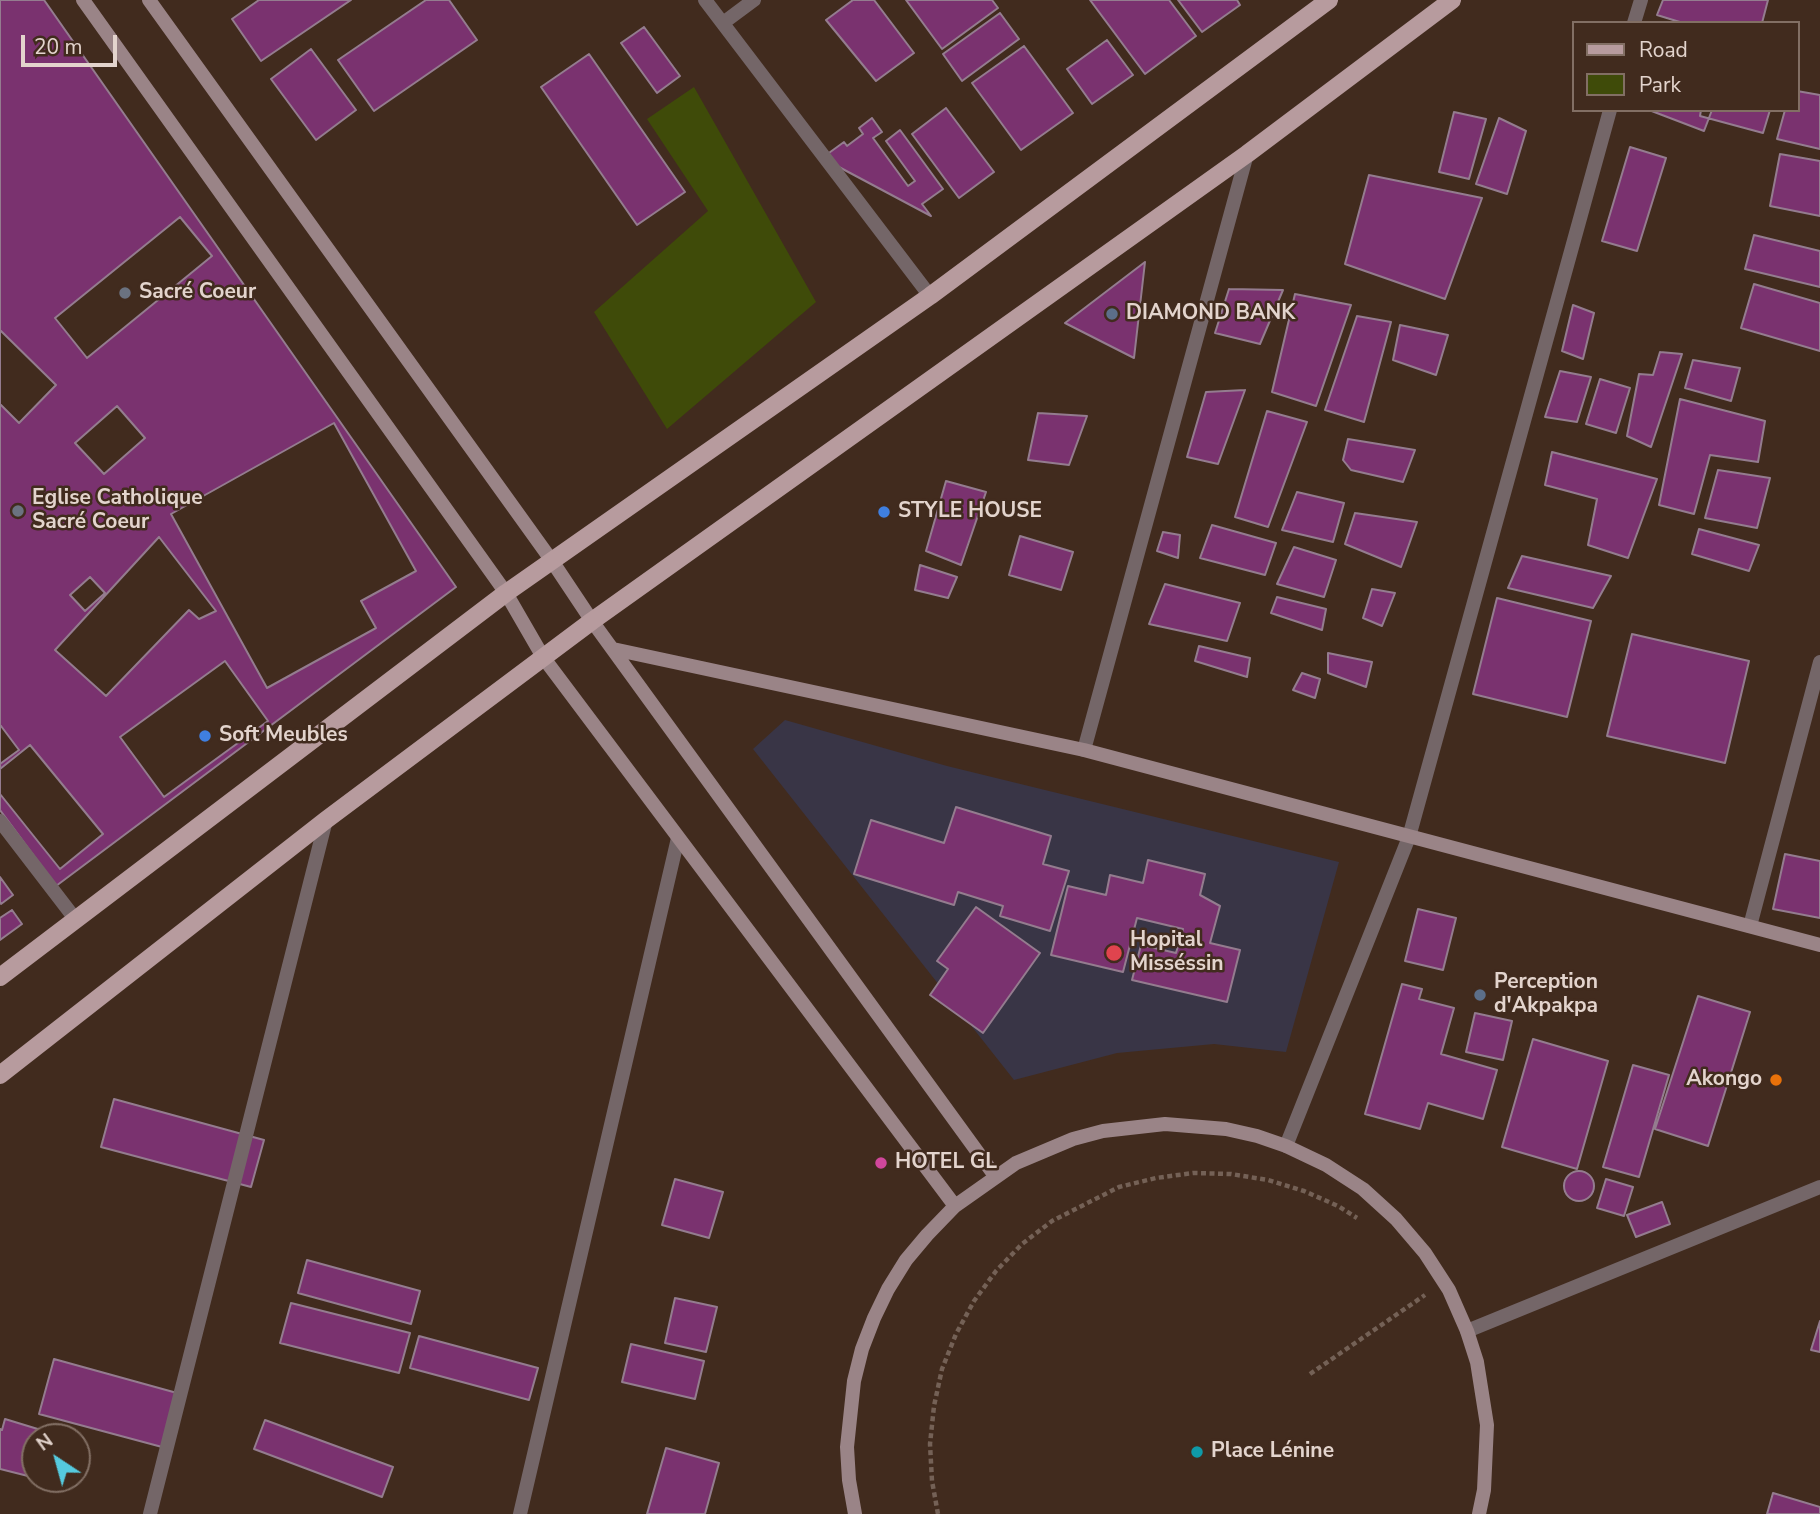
<!DOCTYPE html>
<html>
<head>
<meta charset="utf-8">
<style>
	body { margin:0 }
	#map { position:relative; width:1820px; height:1514px; overflow:hidden; background:#412b1e; font-family:"Nunito Sans",sans-serif }
	canvas { display:block }
	.legend { position:absolute; left:1572px; top:21px; width:228px; height:91px; box-sizing:border-box; background:#412b1e; border:2px solid #826f64; margin:0; padding:9px 12px; list-style:none; font-size:21px; color:#e3d4cd }
	.legend li { display:flex; align-items:center; gap:14px; height:35px }
	.legend b { width:35px; border:2px solid #826f64 }
	.north { position:absolute; left:21px; top:1423px; width:70px; height:70px; box-sizing:border-box; background:#412b1e; border:2px solid #826f64; border-radius:50%; rotate:324deg; font-size:19px; font-weight:700; line-height:28px; text-align:center; color:#e3d4cd }
	.north::after { content:''; display:block; margin:auto; width:24px; height:32px; background:#55cade; clip-path:polygon(50% 0,100% 100%,50% 72%,0 100%) }
	.scale { position:absolute; left:21px; top:35px; width:96px; height:32px; box-sizing:border-box; border:4px solid #e3d4cd; border-top:0; padding-left:9px; font-size:21px; line-height:24px; white-space:nowrap; color:#e3d4cd; -webkit-text-stroke:5px #412b1e; paint-order:stroke }
</style>
</head>
<body>
<div id="map">
<canvas width="1820" height="1514"></canvas>
<ul class="legend">
<li><b style="height:9px;background:#b79b9e"></b>Road</li>
<li><b style="height:19px;background:#3f4b09"></b>Park</li>
</ul>
<div class="north">N</div>
<div class="scale">20 m</div>
</div>
<script>
const ctx = document.querySelector('canvas').getContext('2d');
ctx.lineJoin = 'round';
function paint(path, color) {
  ctx.fillStyle = color;
  ctx.fill(path, 'evenodd');
}
function shape(rows) {
  const path = new Path2D();
  for (const r of rows) {
    if (r.length === 3) {
      path.moveTo(r[0] + r[2], r[1]);
      path.arc(r[0], r[1], r[2], 0, 2 * Math.PI);
      continue;
    }
    path.moveTo(r[0], r[1]);
    for (let i = 2; i < r.length; i += 2) path.lineTo(r[i], r[i + 1]);
  }
  return path;
}
function stroke(path, color, width, dash) {
  ctx.strokeStyle = color;
  ctx.lineWidth = width;
  ctx.lineCap = dash ? 'butt' : 'round';
  ctx.setLineDash(dash || []);
  ctx.stroke(path);
}
function label(font, color, halo, rows, align = 'center') {
  ctx.font = font + ' "Nunito Sans",sans-serif';
  ctx.lineWidth = 5;
  ctx.setLineDash([]);
  ctx.textBaseline = 'middle';
  ctx.strokeStyle = halo;
  ctx.fillStyle = color;
  for (const [text, x, y, turn = 0] of rows) {
    ctx.save();
    ctx.translate(x, y);
    ctx.rotate((+turn || 0) * Math.PI / 180);
    ctx.textAlign = isNaN(turn) ? turn : align;
    if (halo) ctx.strokeText(text, 0, 0);
    ctx.fillText(text, 0, 0);
    ctx.restore();
  }
}
const medical = shape([
	[785,720,947,766,1339,862,1286,1052,1214,1044,1117,1053,1014,1080,753,749]
]);
const green = shape([
	[694,87,816,302,667,429,594,312,708,211,647,119]
]);
const building = shape([
	[0,0,44,0,456,587,56,886,0,810,0,0],
	[259,0,351,0,261,61,232,19,259,0],
	[426,0,449,0,477,40,374,111,338,60,426,0],
	[853,0,874,0,914,53,876,81,826,20,853,0],
	[906,0,992,0,998,8,942,49,906,0],
	[1090,0,1169,0,1196,36,1145,74,1090,0],
	[1178,0,1237,0,1240,5,1202,32,1178,0],
	[1663,0,1768,0,1762,23,1683,23,1657,15,1663,0],
	[1000,13,1019,39,962,81,943,54,1000,13],
	[644,27,680,76,657,93,621,43,644,27],
	[1107,40,1133,75,1092,104,1067,69,1107,40],
	[1024,46,1073,113,1021,150,972,83,1024,46],
	[311,49,356,110,316,140,271,79,311,49],
	[589,54,685,192,637,225,541,87,589,54],
	[1797,91,1820,95,1820,149,1777,139,1785,110,1797,110,1797,91],
	[946,108,994,172,959,198,912,134,946,108],
	[1649,110,1712,110,1704,131,1649,110],
	[1701,110,1770,110,1763,133,1700,116,1701,110],
	[1454,112,1486,119,1469,179,1439,172,1454,112],
	[872,118,882,132,873,138,908,186,915,181,886,141,900,130,943,189,922,204,931,216,822,158,844,142,847,146,863,134,859,128,872,118],
	[1499,118,1526,131,1507,194,1476,184,1499,118],
	[1630,147,1666,158,1637,251,1602,241,1630,147],
	[1780,154,1820,161,1820,216,1770,206,1780,154],
	[1369,175,1482,198,1445,299,1345,264,1369,175],
	[180,217,212,256,87,358,55,318,180,217],
	[1754,235,1820,251,1820,287,1745,269,1754,235],
	[1145,262,1134,358,1065,323,1145,262],
	[1754,284,1820,303,1820,351,1741,328,1754,284],
	[1229,289,1283,290,1260,344,1215,333,1229,289],
	[1295,294,1351,305,1316,406,1272,392,1295,294],
	[1573,305,1594,313,1583,359,1562,351,1573,305],
	[1357,316,1391,322,1364,422,1325,410,1357,316],
	[1400,325,1448,335,1436,375,1393,360,1400,325],
	[0,330,56,385,19,423,0,404,0,330],
	[1660,352,1682,354,1651,447,1627,436,1639,374,1653,375,1660,352],
	[1693,360,1740,368,1731,401,1685,388,1693,360],
	[1560,371,1591,377,1577,422,1545,417,1560,371],
	[1600,379,1630,388,1616,433,1586,424,1600,379],
	[1245,390,1218,464,1187,457,1206,392,1245,390],
	[1680,399,1765,421,1758,462,1710,455,1694,514,1659,505,1680,399],
	[117,406,145,438,104,474,75,443,117,406],
	[1267,411,1307,422,1268,527,1235,517,1267,411],
	[1038,413,1087,416,1069,465,1028,460,1038,413],
	[334,423,416,571,361,601,376,628,267,688,171,514,334,423],
	[1348,439,1415,450,1403,482,1351,470,1343,460,1348,439],
	[1552,452,1657,479,1628,558,1588,545,1597,499,1545,485,1552,452],
	[1718,470,1770,478,1757,528,1705,518,1718,470],
	[946,481,986,492,961,565,926,551,946,481],
	[1297,492,1344,503,1333,542,1282,530,1297,492],
	[1355,513,1417,522,1401,567,1345,544,1355,513],
	[1212,525,1276,543,1265,575,1200,558,1212,525],
	[1699,529,1759,545,1749,571,1692,554,1699,529],
	[1163,532,1180,535,1178,558,1157,551,1163,532],
	[1020,536,1073,552,1061,590,1009,575,1020,536],
	[159,537,216,611,199,619,189,610,106,696,55,650,159,537],
	[1294,547,1336,560,1324,597,1277,584,1294,547],
	[1522,556,1611,576,1593,608,1508,588,1522,556],
	[920,565,957,577,948,598,915,590,920,565],
	[90,577,105,593,85,611,70,595,90,577],
	[1165,584,1240,603,1227,641,1149,624,1165,584],
	[1372,589,1395,593,1382,626,1363,618,1372,589],
	[1277,597,1326,609,1322,630,1271,613,1277,597],
	[1497,598,1591,621,1567,717,1473,694,1497,598],
	[1632,634,1749,661,1725,763,1607,736,1632,634],
	[1199,646,1250,658,1247,677,1195,661,1199,646],
	[1328,653,1372,662,1366,687,1328,673,1328,653],
	[225,661,268,721,164,797,120,737,225,661],
	[1302,673,1320,679,1315,698,1293,690,1302,673],
	[1,726,19,750,0,764,0,727,1,726],
	[30,745,103,834,60,869,0,794,0,769,30,745],
	[956,807,1051,836,1043,864,1069,871,1050,931,1000,916,1003,906,958,892,954,905,854,874,871,820,944,843,956,807],
	[1785,854,1820,861,1820,918,1773,909,1785,854],
	[1148,860,1205,874,1200,895,1220,906,1210,943,1240,950,1227,1002,1132,980,1141,945,1176,953,1183,929,1137,918,1123,972,1051,955,1068,886,1106,895,1110,875,1143,883,1148,860],
	[0,877,13,895,1,904,0,902,0,877],
	[976,907,1040,953,983,1033,930,995,948,969,937,961,976,907],
	[1418,909,1456,918,1443,970,1405,961,1418,909],
	[12,910,22,924,0,940,0,918,12,910],
	[1402,984,1422,989,1419,999,1454,1008,1441,1054,1497,1070,1483,1119,1428,1103,1420,1129,1365,1114,1402,984],
	[1698,996,1750,1012,1708,1146,1655,1129,1698,996],
	[1475,1013,1512,1021,1503,1060,1466,1052,1475,1013],
	[1533,1039,1608,1061,1577,1169,1502,1147,1533,1039],
	[1633,1065,1669,1075,1639,1177,1603,1167,1633,1065],
	[114,1099,264,1140,251,1187,101,1147,114,1099],
	[1579,1186,15],
	[675,1179,723,1192,709,1238,662,1225,675,1179],
	[1606,1179,1633,1187,1624,1216,1597,1208,1606,1179],
	[1662,1202,1670,1224,1636,1237,1627,1215,1662,1202],
	[307,1260,420,1291,411,1324,298,1293,307,1260],
	[675,1298,717,1307,706,1352,665,1343,675,1298],
	[291,1303,410,1333,399,1373,280,1343,291,1303],
	[1820,1321,1820,1352,1811,1350,1820,1321],
	[419,1336,538,1368,529,1400,410,1368,419,1336],
	[631,1344,704,1361,695,1399,622,1382,631,1344],
	[54,1359,177,1393,162,1447,39,1414,54,1359],
	[5,1419,41,1430,39,1437,35,1437,35,1452,28,1476,0,1469,0,1429,2,1430,5,1419],
	[265,1420,393,1467,382,1497,254,1449,265,1420],
	[666,1448,719,1463,705,1514,647,1514,666,1448],
	[1773,1493,1820,1507,1820,1514,1767,1514,1773,1493]
]);
const path = shape([
	[1310,1374,1425,1295],
	[938,1514,932,1481,930,1444,934,1406,942,1369,956,1334,974,1301,996,1271,1022,1244,1052,1221,1119,1187,1156,1178,1193,1173,1231,1174,1268,1180,1304,1191,1338,1206,1357,1218]
]);
const street = shape([
	[705,0,930,296],
	[723,23,754,0],
	[1634,23,1641,0],
	[1084,750,1247,154],
	[0,821,76,920],
	[1750,926,1820,662],
	[1286,1146,1409,837,1610,110],
	[1467,1331,1820,1187],
	[150,1514,326,820],
	[520,1514,678,838]
]);
const secondary = shape([
	[83,0,506,593,543,657,955,1206],
	[149,0,552,561,592,621,995,1176],
	[613,649,1084,750,1820,945],
	[855,1514,849,1480,847,1447,854,1381,862,1349,874,1318,888,1289,906,1260,927,1235,955,1206,1016,1163,1073,1139,1103,1131,1165,1124,1226,1129,1257,1136,1286,1146,1326,1165,1363,1189,1396,1219,1425,1253,1449,1290,1467,1331,1477,1362,1487,1425,1484,1490,1479,1514]
]);
const primary = shape([
	[0,977,506,593,930,296,1329,0],
	[0,1075,326,820,592,621,1247,154,1452,0]
]);
const markers = [
	[125,293,7,"#6b7280"],
	[1112,314,7,"#5c6f8a"],
	[18,511,7,"#6b7280"],
	[884,512,7,"#3f7fe0"],
	[205,736,7,"#3f7fe0"],
	[1114,953,9,"#e0444e"],
	[1480,995,7,"#5c6f8a"],
	[1776,1080,7,"#e8710a"],
	[881,1163,7,"#d1479c"],
	[1197,1452,7,"#0f9aa8"]
];
const poiNames = [
	["Sacré Coeur",139,293],
	["DIAMOND BANK",1126,314],
	["Eglise Catholique",32,499],
	["Sacré Coeur",32,523],
	["STYLE HOUSE",898,512],
	["Soft Meubles",219,736],
	["Hopital",1130,941],
	["Misséssin",1130,965],
	["Perception",1494,983],
	["d'Akpakpa",1494,1007],
	["Akongo",1762,1080,"right"],
	["HOTEL GL",895,1163],
	["Place Lénine",1211,1452]
];
paint(medical, '#393546');
paint(green, '#3f4b09');
paint(building, '#7a326f');
stroke(building, '#947c8f', 2);
stroke(path, '#746156', 4.5, [5, 3.5]);
stroke(street, '#746668', 14);
stroke(secondary, '#9a8487', 14);
stroke(primary, '#b79b9e', 18);
for (const [x, y, r, color] of markers) {
  const dot = new Path2D();
  dot.arc(x, y, r, 0, 2 * Math.PI);
  ctx.fillStyle = color;
  ctx.fill(dot);
  stroke(dot, '#412b1e', 2.5);
}
label('bold 21px', '#e3d4cd', '#412b1e', poiNames, 'left');
</script>
</body>
</html>
